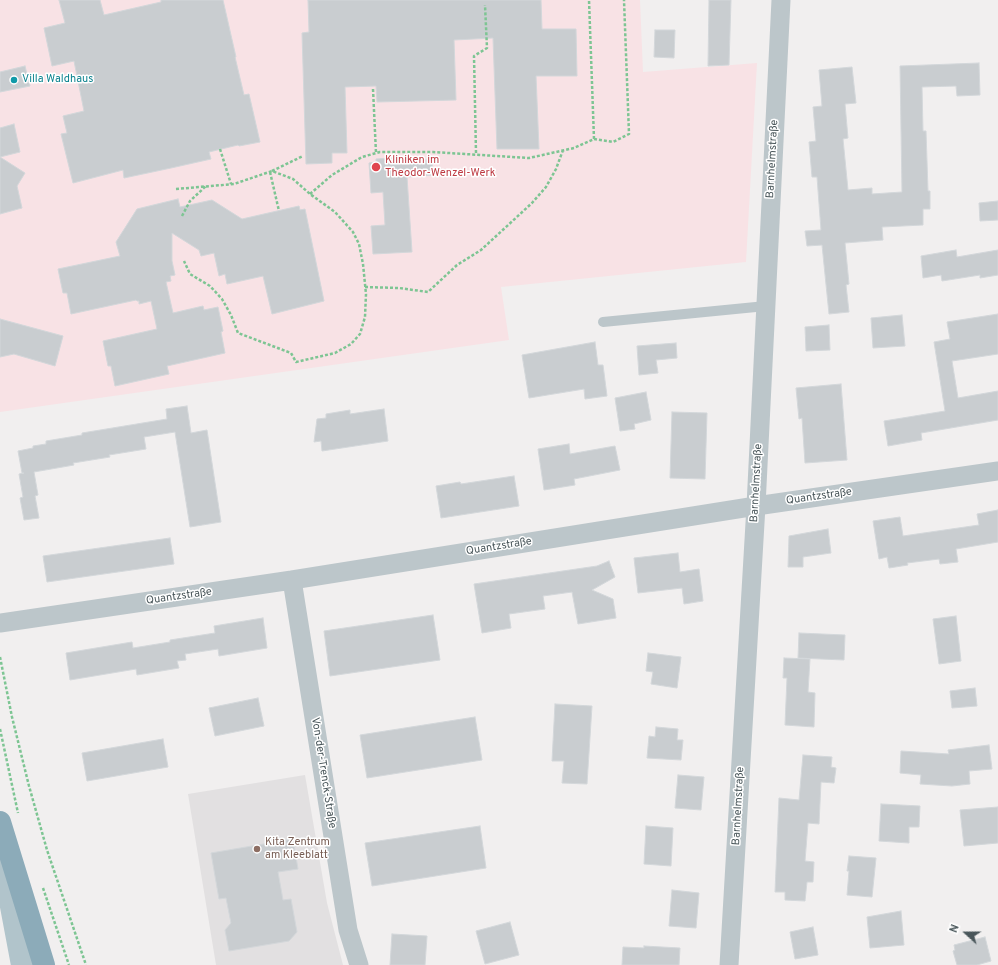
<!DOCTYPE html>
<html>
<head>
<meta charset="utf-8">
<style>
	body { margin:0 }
	#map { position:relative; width:998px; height:965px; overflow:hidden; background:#f1efef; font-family:Overpass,sans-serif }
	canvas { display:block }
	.north { position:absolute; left:946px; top:913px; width:40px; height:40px; -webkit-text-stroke:3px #fff; paint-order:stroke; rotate:291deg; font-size:11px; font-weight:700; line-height:16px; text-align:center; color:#49565a }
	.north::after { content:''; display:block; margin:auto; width:14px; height:18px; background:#49565a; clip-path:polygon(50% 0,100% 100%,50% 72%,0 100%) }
</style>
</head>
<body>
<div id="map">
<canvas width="998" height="965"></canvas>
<div class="north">N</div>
</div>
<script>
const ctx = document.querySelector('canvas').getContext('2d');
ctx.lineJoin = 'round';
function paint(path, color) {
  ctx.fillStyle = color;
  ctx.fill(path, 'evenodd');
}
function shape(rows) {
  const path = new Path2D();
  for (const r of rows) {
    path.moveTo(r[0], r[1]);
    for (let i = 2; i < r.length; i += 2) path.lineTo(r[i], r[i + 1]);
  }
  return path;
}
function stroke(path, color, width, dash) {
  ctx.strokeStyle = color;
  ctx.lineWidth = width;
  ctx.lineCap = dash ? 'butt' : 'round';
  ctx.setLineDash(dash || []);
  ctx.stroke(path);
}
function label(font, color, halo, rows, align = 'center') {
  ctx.font = font + ' Overpass,sans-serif';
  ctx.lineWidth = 3;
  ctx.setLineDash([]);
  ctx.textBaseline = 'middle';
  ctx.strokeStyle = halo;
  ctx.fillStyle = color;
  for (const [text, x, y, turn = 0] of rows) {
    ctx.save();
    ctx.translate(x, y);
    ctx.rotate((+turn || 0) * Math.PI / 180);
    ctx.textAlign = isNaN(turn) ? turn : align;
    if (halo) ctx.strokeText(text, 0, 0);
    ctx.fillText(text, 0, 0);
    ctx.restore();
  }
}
const education = shape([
	[305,775,327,903,343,965,216,965,188,794]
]);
const medical = shape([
	[0,0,640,0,643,72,757,63,746,262,501,287,509,340,0,412]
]);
const building = shape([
	[59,0,100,0,104,15,161,2,161,0,223,0,236,57,235,57,244,95,249,94,260,142,239,146,238,145,209,152,211,159,171,168,124,178,123,170,73,183,61,134,67,133,63,116,84,111,74,61,52,66,44,28,65,23,59,0],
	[308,0,541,0,542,29,576,29,577,76,536,76,539,149,497,149,493,38,454,40,456,100,377,102,376,86,345,87,347,153,332,153,332,163,306,164,302,33,309,32,308,0],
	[709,0,731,0,729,65,708,66,709,0],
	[655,30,675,30,674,58,654,57,655,30],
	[979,63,980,95,957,96,956,86,922,87,923,131,926,131,928,191,930,191,930,209,923,209,923,225,882,227,883,240,845,243,849,284,846,285,849,312,829,314,822,245,807,246,805,231,821,230,817,177,812,177,809,142,816,141,813,107,822,106,819,70,852,67,856,103,845,104,848,138,843,139,848,190,872,188,872,194,902,192,900,66,979,63],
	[25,66,30,86,0,92,0,72,25,66],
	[14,124,20,152,0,157,25,173,17,186,22,208,0,214,0,128,14,124],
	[391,158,391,161,432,159,433,175,407,177,412,252,373,254,371,226,385,225,383,192,371,193,369,163,376,162,376,159,391,158],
	[178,199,180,207,212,200,242,219,299,206,300,210,305,209,324,301,272,314,263,276,227,284,225,274,219,276,214,253,201,256,199,250,172,233,172,261,175,275,170,276,171,281,166,282,173,313,203,306,204,310,218,307,223,331,221,332,225,353,167,366,169,374,115,386,111,366,108,366,103,341,157,329,151,301,139,304,139,301,137,301,136,300,71,314,67,293,63,293,58,269,120,256,116,242,137,209,178,199],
	[998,201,998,220,980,221,979,203,998,201],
	[956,250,957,257,998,250,998,275,980,278,980,275,942,281,941,275,923,278,921,256,956,250],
	[998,314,998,354,952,361,958,398,998,391,998,420,921,433,922,440,888,446,884,421,945,411,934,342,950,339,947,322,998,314],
	[902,315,905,346,873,348,871,318,902,315],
	[0,319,63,336,55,366,14,354,0,357,0,319],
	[829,325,830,350,806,351,805,327,829,325],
	[595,342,598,365,603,365,607,396,585,399,584,389,529,398,522,355,595,342],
	[676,343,677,358,656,360,658,373,639,375,637,346,676,343],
	[841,384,847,460,805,463,802,418,799,419,796,388,841,384],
	[646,392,651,420,634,424,635,429,620,431,615,398,646,392],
	[187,406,191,433,207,430,221,522,190,527,175,432,144,437,146,449,109,455,110,457,73,463,74,465,34,472,38,495,35,496,39,518,24,520,20,498,23,497,19,474,24,473,22,473,18,451,33,448,33,446,46,444,46,441,82,435,82,433,167,419,166,409,187,406],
	[384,409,388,441,322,451,321,441,314,442,317,419,326,418,326,414,350,410,350,414,384,409],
	[672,412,707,413,705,479,670,478,672,412],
	[569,444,570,454,615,446,620,470,574,479,575,485,544,490,538,449,569,444],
	[514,476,519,506,441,518,436,486,460,482,461,484,514,476],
	[998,510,998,542,956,549,958,562,940,564,939,559,907,563,908,565,889,568,887,557,879,559,873,521,900,517,903,536,979,525,977,514,998,510],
	[828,529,831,553,803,557,803,567,788,567,789,536,828,529],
	[170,538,174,564,47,582,43,556,170,538],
	[678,553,680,572,699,569,703,601,684,604,682,588,638,593,634,558,678,553],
	[609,561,615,577,592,590,613,599,616,618,578,624,572,592,543,596,545,609,509,614,511,628,482,633,474,584,597,566,609,561],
	[433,615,440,660,330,676,324,631,433,615],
	[956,616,961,661,939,664,933,619,956,616],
	[263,618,267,648,219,656,218,649,185,654,186,660,177,661,179,668,137,675,136,669,70,680,66,653,132,642,133,648,170,642,170,640,215,633,214,626,263,618],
	[799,633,845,635,844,660,798,658,799,633],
	[648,653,681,657,677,688,651,684,653,672,646,671,648,653],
	[784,658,810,659,808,692,815,693,814,727,785,725,787,678,783,678,784,658],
	[975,688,977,706,952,708,950,691,975,688],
	[258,698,264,726,215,736,209,708,258,698],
	[555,704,592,706,587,784,562,783,564,761,552,761,555,704],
	[475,717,482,760,367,778,360,735,475,717],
	[656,727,678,729,677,740,683,740,681,760,647,758,649,736,655,737,656,727],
	[163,739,168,767,87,781,82,753,163,739],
	[989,745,992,769,969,771,970,784,952,786,920,784,921,775,900,773,901,751,949,754,948,750,989,745],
	[803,755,832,757,831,767,836,768,834,783,821,782,819,824,808,823,805,861,814,862,813,882,807,882,805,901,785,900,785,892,775,892,779,798,799,800,803,755],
	[678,775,704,777,701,810,675,808,678,775],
	[881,804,920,806,919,827,909,827,909,843,879,841,881,804],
	[998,807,998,843,964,846,960,810,998,807],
	[480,826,486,868,372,886,365,843,480,826],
	[646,826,673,828,671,866,644,864,646,826],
	[293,839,298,869,278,872,283,900,291,899,297,932,289,941,229,951,225,930,231,923,226,898,219,899,211,853,293,839],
	[849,856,876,858,872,897,847,895,849,871,847,871,849,856],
	[672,890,699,893,696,928,669,926,672,890],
	[901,911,904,945,870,948,867,917,901,911],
	[510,922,519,955,485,964,476,931,510,922],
	[813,927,818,955,795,959,790,932,813,927],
	[392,934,427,936,425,965,390,965,392,934],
	[985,937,991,961,977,965,957,965,953,951,955,950,954,945,985,937],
	[644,946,680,948,679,965,622,965,623,947,644,948,644,946]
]);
const path = shape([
	[373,89,376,153],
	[594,139,613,142,629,134,624,0],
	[220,149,231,184],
	[476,153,474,56,487,48,485,5],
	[272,171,303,156],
	[270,172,279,211],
	[176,189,234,184,272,171,293,179,310,194,335,212,353,232,359,244,363,264,366,294,365,317,360,334,351,344,335,353,296,362,291,353,238,333,231,315,222,299,210,286,190,274,184,261],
	[310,194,332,175,362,157,380,152,433,152,529,158,574,148,594,139,589,0],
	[182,216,190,201,206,186],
	[365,287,399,288,428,292,457,265,481,250,532,203,546,187,556,169,563,150],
	[0,657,12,717,29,786,47,850,86,965],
	[0,729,18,813],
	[43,888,69,965]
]);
const service = shape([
	[603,322,766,306]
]);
const minor = shape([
	[292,580,348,930,359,965],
	[0,623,292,580,756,506,998,471],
	[729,965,756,506,781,0]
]);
const primary = shape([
	[0,848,22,965]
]);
const motorway = shape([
	[0,822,44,965]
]);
const markers = [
	[14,80,4,"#0f9aa8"],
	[376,167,5,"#e0444e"],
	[257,849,4,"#8d6e63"]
];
const cultureNames = [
	["Villa Waldhaus",22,80]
];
const streetNames = [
	["Barnhelmstraße",773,159,-87],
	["Barnhelmstraße",757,483,-87],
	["Quantzstraße",819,497,-8],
	["Quantzstraße",499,547,-9],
	["Quantzstraße",179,597,-8],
	["Von-der-Trenck-Straße",323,773,81],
	["Barnhelmstraße",739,806,-87]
];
const healthNames = [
	["Kliniken im",385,161],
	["Theodor-Wenzel-Werk",385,174]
];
const educationNames = [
	["Kita Zentrum",265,843],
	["am Kleeblatt",265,856]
];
paint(education, '#e2e0e1');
paint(medical, '#f8e2e5');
paint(building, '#c9cdd0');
stroke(building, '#d3d7da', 1);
stroke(path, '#7dc593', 2.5, [3, 2]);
stroke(service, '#bcc6ca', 10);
stroke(minor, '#bcc6ca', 19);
stroke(primary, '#b1c4cb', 22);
stroke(motorway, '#8cabb9', 22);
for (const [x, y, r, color] of markers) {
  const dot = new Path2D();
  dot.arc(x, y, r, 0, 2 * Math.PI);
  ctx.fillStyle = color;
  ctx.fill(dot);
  stroke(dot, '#fff', 1.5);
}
label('11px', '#0d838f', '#fff', cultureNames, 'left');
label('11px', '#49565a', '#fff', streetNames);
label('11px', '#be3a42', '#fff', healthNames, 'left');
label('11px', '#785e54', '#fff', educationNames, 'left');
</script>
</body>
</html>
